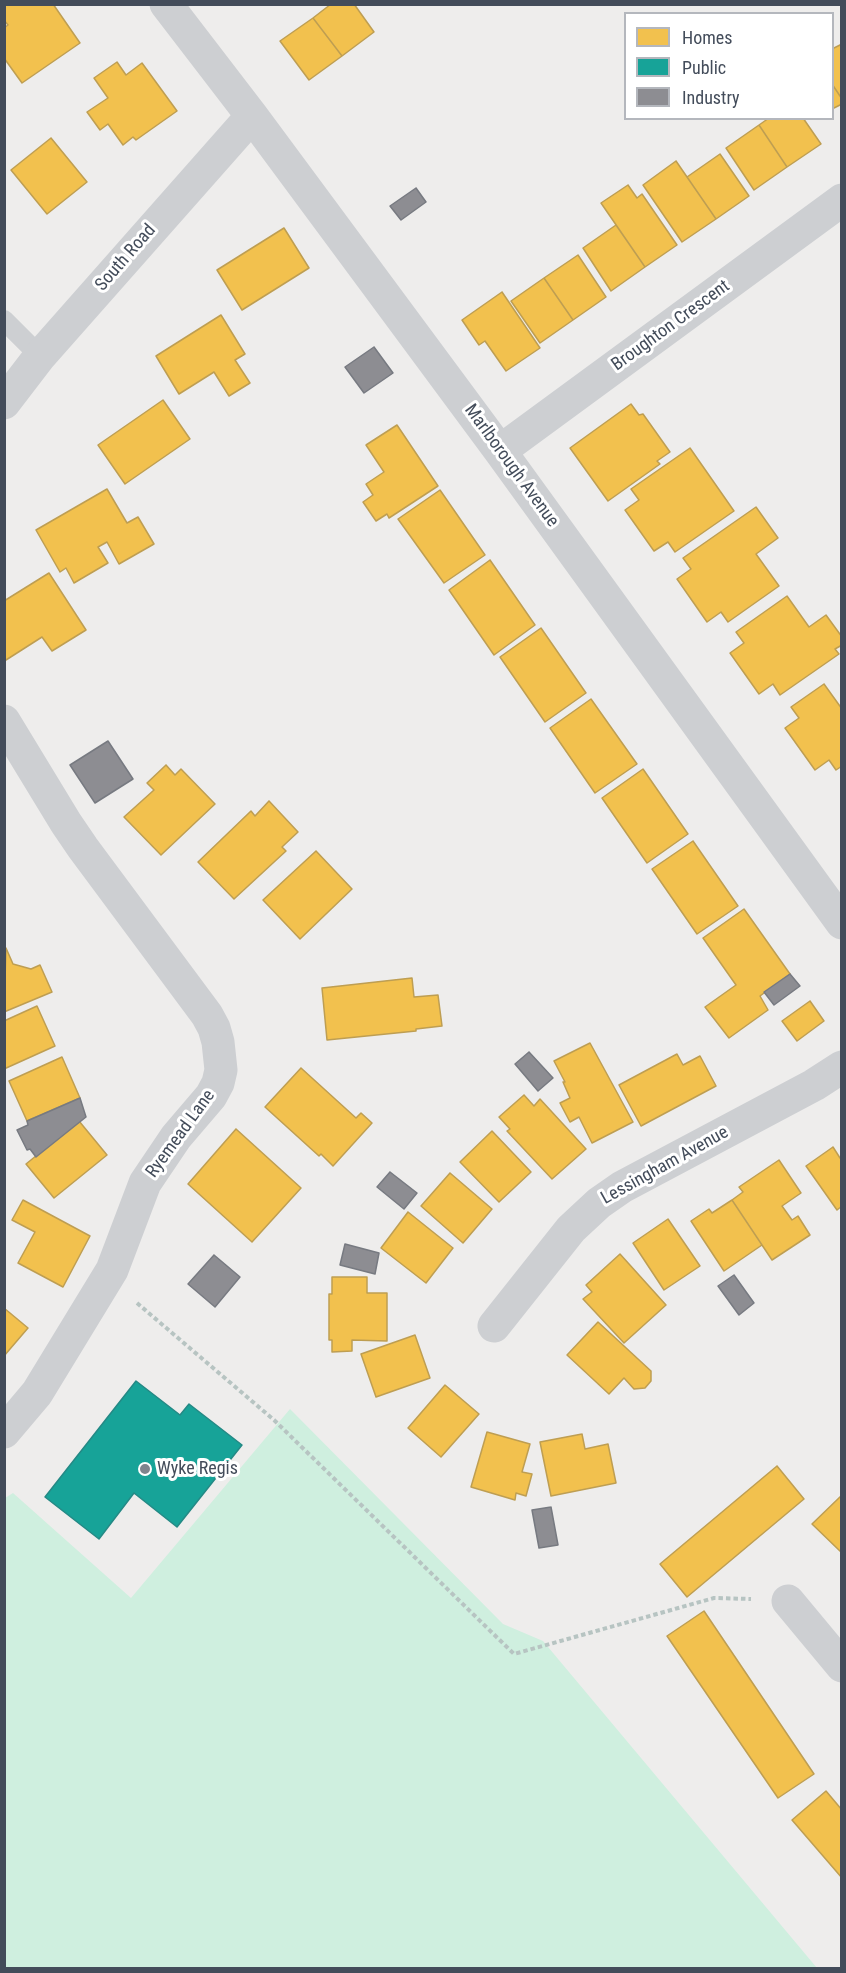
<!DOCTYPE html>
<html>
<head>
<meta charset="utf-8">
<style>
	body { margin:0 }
	#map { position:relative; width:846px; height:1973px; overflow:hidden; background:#eeedec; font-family:"Roboto Condensed",sans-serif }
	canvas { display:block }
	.frame { position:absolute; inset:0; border:6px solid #434c5a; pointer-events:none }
	.legend { position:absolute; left:624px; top:12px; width:210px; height:108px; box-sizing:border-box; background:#fff; border:2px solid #b4b7bd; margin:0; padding:8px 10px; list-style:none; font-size:18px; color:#434c5a }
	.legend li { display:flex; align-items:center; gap:12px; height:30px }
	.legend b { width:30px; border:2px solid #b4b7bd }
</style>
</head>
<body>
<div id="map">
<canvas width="846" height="1973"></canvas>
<div class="frame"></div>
<ul class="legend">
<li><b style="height:16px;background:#f2c14e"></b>Homes</li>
<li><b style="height:16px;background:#17a398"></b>Public</li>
<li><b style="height:16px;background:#8d8d92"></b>Industry</li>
</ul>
</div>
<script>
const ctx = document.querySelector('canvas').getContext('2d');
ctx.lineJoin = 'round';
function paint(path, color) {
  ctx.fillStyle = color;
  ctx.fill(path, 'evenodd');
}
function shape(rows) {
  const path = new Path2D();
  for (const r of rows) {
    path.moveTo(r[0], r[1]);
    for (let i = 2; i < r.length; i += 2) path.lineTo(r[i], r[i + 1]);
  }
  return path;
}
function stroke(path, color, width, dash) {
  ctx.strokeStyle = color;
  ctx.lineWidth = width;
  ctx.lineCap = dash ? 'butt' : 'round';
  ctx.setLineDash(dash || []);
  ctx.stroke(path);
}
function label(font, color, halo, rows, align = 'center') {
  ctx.font = font + ' "Roboto Condensed",sans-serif';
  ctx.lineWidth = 6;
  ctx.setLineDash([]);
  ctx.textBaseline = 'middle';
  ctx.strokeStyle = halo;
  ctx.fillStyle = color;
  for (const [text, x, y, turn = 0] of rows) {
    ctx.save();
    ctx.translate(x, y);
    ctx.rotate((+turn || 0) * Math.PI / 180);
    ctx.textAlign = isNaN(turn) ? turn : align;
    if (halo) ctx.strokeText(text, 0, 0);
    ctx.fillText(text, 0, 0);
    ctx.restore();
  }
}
const green = shape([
	[290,1409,503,1624,543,1641,817,1968,5,1968,5,1498,13,1493,131,1598]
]);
const homes = shape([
	[4,4,53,4,80,43,22,83,4,58,4,28,8,25,4,20,4,4],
	[331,4,354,4,374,32,342,56,313,18,331,4],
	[313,18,342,56,309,80,280,41,313,18],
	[842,44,842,99,832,84,832,49,842,44],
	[117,62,126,75,142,63,177,111,136,140,133,137,123,145,108,124,100,130,87,112,108,98,94,78,117,62],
	[832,84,842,99,842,104,832,109,832,84],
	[769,118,803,118,821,144,787,167,759,125,769,118],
	[759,125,787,167,754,190,726,148,759,125],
	[51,138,87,182,47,214,11,170,51,138],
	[720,154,749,196,716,219,687,177,720,154],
	[676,161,716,219,682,242,643,185,676,161],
	[628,185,637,198,642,194,677,245,645,267,601,203,628,185],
	[616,225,645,267,611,291,583,248,616,225],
	[284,228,309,268,242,310,217,270,284,228],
	[578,255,606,297,573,320,544,278,578,255],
	[544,278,573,320,540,343,511,301,544,278],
	[502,292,540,348,506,371,485,341,479,345,462,320,502,292],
	[221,315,245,354,235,360,250,383,229,396,214,372,179,394,156,356,221,315],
	[163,400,190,439,125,484,98,445,163,400],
	[631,404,639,415,643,414,670,452,657,461,660,464,608,501,570,448,631,404],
	[397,425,438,486,389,518,387,514,376,521,363,502,373,495,366,484,384,472,366,445,397,425],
	[690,448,734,511,675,552,668,542,654,551,625,510,639,500,631,489,690,448],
	[107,489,127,523,138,517,154,544,119,564,107,542,98,547,108,563,74,583,66,568,60,572,36,530,107,489],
	[440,490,485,555,444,583,398,519,440,490],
	[756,507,778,538,756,554,779,586,728,622,721,612,707,622,677,579,691,569,683,558,756,507],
	[490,560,535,625,494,655,449,590,490,560],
	[49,573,86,630,52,651,42,637,6,660,4,657,4,601,49,573],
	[787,596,809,627,826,615,842,637,842,645,835,649,839,654,780,695,773,684,759,694,730,653,744,643,736,632,787,596],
	[541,628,586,693,545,722,500,657,541,628],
	[824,684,842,709,842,766,836,770,829,760,815,770,785,728,799,718,791,707,824,684],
	[591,699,637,764,595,793,550,728,591,699],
	[166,765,175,775,181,769,215,804,161,855,124,817,154,790,147,783,166,765],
	[643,769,688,834,647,863,602,798,643,769],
	[269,801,298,832,282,847,286,851,234,899,198,862,251,811,255,816,269,801],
	[693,841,738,906,697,934,652,869,693,841],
	[316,851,352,889,300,939,263,900,316,851],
	[744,909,790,974,760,996,768,1010,729,1038,705,1007,736,985,703,938,744,909],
	[6,948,13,964,31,969,40,965,52,992,4,1012,6,948],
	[412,978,414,997,438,995,442,1026,416,1029,416,1031,327,1040,322,988,412,978],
	[810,1001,824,1021,797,1041,782,1021,810,1001],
	[37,1006,55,1046,4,1069,4,1021,37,1006],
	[590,1043,633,1122,592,1143,579,1117,570,1122,560,1103,570,1098,563,1082,565,1082,554,1061,590,1043],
	[677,1054,683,1065,700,1056,716,1086,641,1126,619,1085,677,1054],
	[62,1057,80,1098,27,1121,9,1081,62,1057],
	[301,1068,356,1118,361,1113,372,1123,333,1166,321,1154,319,1156,265,1107,301,1068],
	[524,1095,534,1106,540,1099,586,1149,552,1179,507,1131,510,1129,499,1117,524,1095],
	[79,1121,107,1155,54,1198,26,1164,79,1121],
	[236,1129,301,1188,252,1242,188,1184,236,1129],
	[492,1131,531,1172,499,1202,460,1162,492,1131],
	[833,1147,840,1158,842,1157,842,1206,837,1210,806,1166,833,1147],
	[779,1160,801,1193,782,1206,792,1220,798,1216,810,1235,772,1260,732,1200,743,1192,739,1187,779,1160],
	[450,1173,492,1209,463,1243,421,1206,450,1173],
	[23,1200,90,1236,63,1287,18,1263,35,1232,12,1220,23,1200],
	[732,1200,762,1245,724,1271,691,1221,709,1209,712,1213,732,1200],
	[408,1212,453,1248,426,1283,381,1248,408,1212],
	[668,1219,700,1266,664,1290,633,1243,668,1219],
	[620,1254,666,1305,624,1343,583,1299,592,1292,586,1285,620,1254],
	[332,1277,367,1277,367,1293,387,1293,387,1341,352,1340,352,1351,332,1352,332,1340,329,1340,329,1294,332,1294,332,1277],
	[4,1308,28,1328,4,1356,4,1308],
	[598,1322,651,1371,651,1381,645,1388,634,1389,624,1378,609,1394,567,1355,598,1322],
	[415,1335,430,1378,376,1397,361,1354,415,1335],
	[445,1385,479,1414,441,1457,408,1428,445,1385],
	[487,1432,530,1444,522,1472,532,1474,526,1496,516,1493,515,1500,471,1487,487,1432],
	[582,1434,585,1449,608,1444,616,1483,551,1496,540,1442,582,1434],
	[777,1466,804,1499,687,1597,660,1564,777,1466],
	[842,1495,842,1553,812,1524,842,1495],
	[704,1611,814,1774,778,1798,667,1636,704,1611],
	[826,1791,842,1810,842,1878,792,1820,826,1791]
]);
const public = shape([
	[136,1381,180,1415,189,1404,242,1445,177,1527,134,1493,99,1539,45,1497,136,1381]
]);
const industry = shape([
	[416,188,426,202,401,220,390,206,416,188],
	[374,347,393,373,364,393,345,367,374,347],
	[108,741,133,779,95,803,70,765,108,741],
	[790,974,800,986,774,1005,764,992,790,974],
	[529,1052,553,1078,538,1091,515,1064,529,1052],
	[80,1098,86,1117,36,1157,30,1149,27,1150,17,1130,28,1125,27,1121,80,1098],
	[390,1172,417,1193,404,1209,377,1187,390,1172],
	[345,1244,379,1253,375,1274,340,1265,345,1244],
	[214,1255,240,1277,215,1307,188,1284,214,1255],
	[734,1275,754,1303,739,1315,718,1286,734,1275],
	[551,1507,558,1545,539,1548,532,1510,551,1507]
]);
const path = shape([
	[137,1303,274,1420,514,1654,714,1598,751,1599]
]);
const service = shape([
	[4,320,40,356]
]);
const minor = shape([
	[166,4,252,116,500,451,842,923],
	[4,403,40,356,252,116],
	[500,451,842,200],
	[4,721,66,823,83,848,207,1015,214,1028,218,1042,221,1070,218,1083,211,1096,176,1137,145,1183,112,1270,37,1393,4,1432],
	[494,1326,571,1229,599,1203,622,1187,814,1085,842,1067],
	[788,1601,842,1666]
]);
const markers = [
	[145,1469,6,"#7f848d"]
];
const streetNames = [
	["South Road",126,258,-49],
	["Broughton Crescent",671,326,-36],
	["Marlborough Avenue",511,466,54],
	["Ryemead Lane",181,1134,-54],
	["Lessingham Avenue",665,1166,-29]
];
const poiNames = [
	["Wyke Regis",157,1469]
];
paint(green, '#cfefdf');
paint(homes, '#f2c14e');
stroke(homes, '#be9e52', 1.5);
paint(public, '#17a398');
stroke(public, '#248985', 1.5);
paint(industry, '#8d8d92');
stroke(industry, '#777a81', 1.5);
stroke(path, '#b7c4c2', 4, [4.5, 3]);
stroke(service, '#cdcfd2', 20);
stroke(minor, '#cdcfd2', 33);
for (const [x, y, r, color] of markers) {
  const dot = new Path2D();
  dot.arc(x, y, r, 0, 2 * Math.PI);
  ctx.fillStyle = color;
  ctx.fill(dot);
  stroke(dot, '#fff', 2);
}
label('18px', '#434c5a', '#fff', streetNames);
label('18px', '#434c5a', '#fff', poiNames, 'left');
</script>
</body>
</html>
